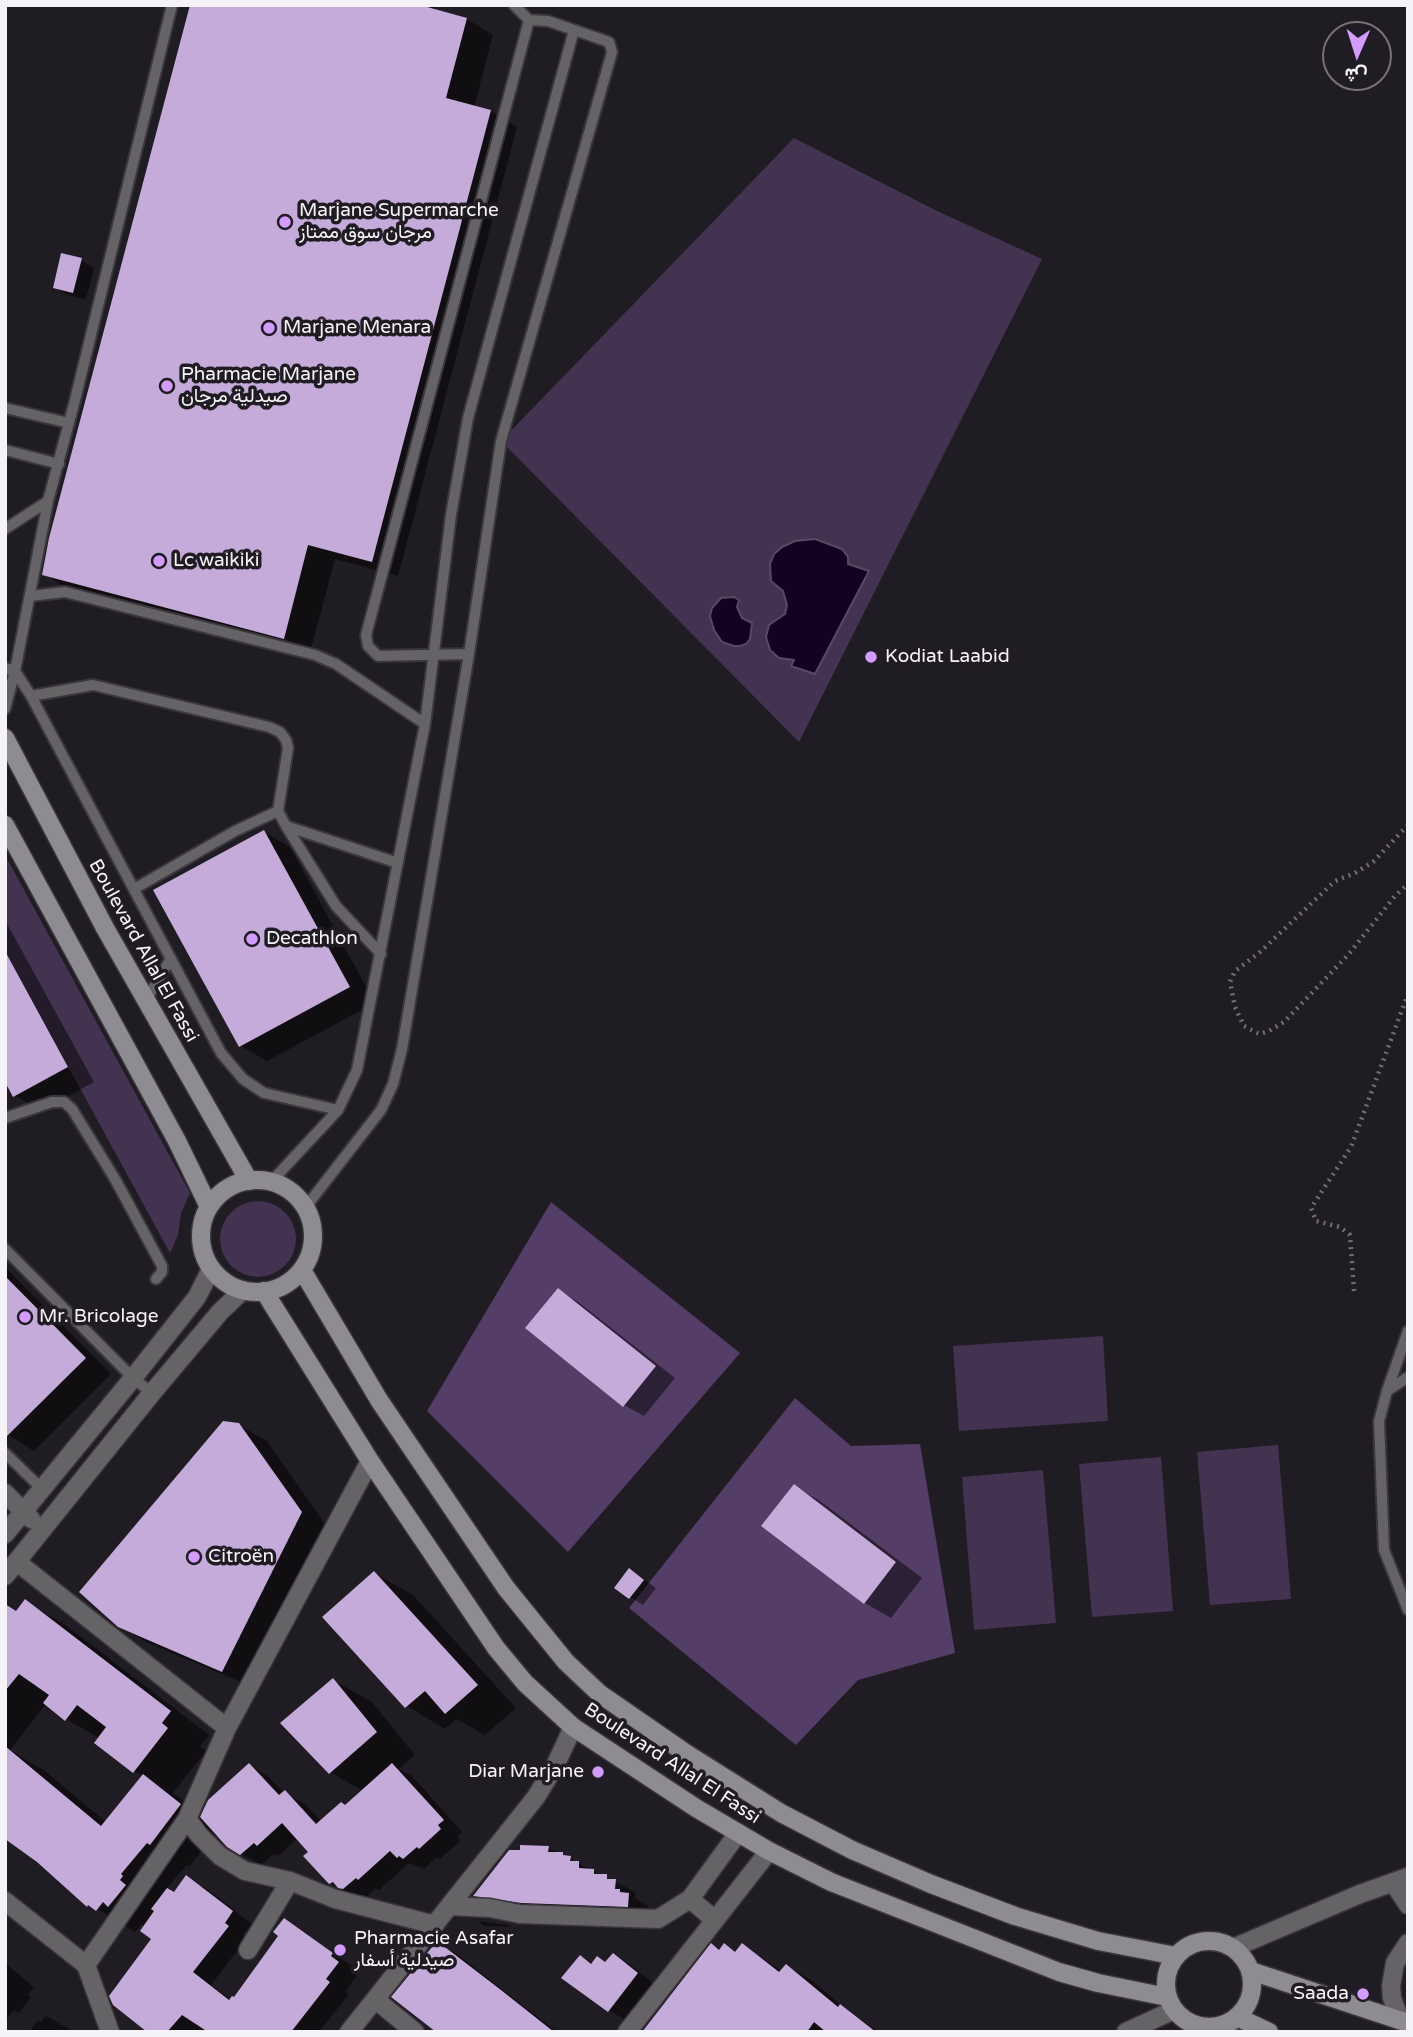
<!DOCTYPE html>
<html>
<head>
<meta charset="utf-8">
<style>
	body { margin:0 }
	#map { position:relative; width:1413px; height:2037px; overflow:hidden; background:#201c23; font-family:"Varela Round",Vazirmatn,sans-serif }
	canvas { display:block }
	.frame { position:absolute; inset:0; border:7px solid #f6f3f8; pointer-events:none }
	.north { position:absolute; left:1322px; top:21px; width:70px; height:70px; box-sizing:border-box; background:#201c23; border:2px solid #767278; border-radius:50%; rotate:183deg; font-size:19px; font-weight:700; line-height:28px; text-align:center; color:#f6f3f8 }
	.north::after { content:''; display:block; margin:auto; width:24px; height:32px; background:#d39cfc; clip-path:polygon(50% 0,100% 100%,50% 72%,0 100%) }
</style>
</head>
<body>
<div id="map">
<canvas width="1413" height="2037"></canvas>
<div class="frame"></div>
<div class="north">ش</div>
</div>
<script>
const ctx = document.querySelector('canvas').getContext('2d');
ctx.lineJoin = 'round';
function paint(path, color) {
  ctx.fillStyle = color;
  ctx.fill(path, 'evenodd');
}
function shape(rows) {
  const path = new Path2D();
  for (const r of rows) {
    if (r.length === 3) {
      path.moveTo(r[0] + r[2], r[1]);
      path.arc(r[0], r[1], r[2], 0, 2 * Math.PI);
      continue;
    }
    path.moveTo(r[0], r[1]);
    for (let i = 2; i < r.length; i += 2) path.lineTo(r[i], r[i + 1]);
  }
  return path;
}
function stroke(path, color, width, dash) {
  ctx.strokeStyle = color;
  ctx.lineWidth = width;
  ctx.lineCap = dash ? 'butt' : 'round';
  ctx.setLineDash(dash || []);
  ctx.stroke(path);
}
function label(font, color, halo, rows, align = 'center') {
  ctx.font = font + ' "Varela Round",Vazirmatn,sans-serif';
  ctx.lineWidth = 7;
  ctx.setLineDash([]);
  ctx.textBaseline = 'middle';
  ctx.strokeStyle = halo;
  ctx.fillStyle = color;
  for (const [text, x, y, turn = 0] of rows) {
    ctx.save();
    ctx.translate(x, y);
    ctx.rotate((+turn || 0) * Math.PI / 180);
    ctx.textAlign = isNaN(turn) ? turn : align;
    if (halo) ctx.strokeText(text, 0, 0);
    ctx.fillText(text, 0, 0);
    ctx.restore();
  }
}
const green = shape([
	[794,138,937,211,1042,259,799,742,501,441],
	[5,855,190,1193,181,1213,178,1235,170,1253,5,951],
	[258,1239,38],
	[1103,1336,1108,1421,959,1431,953,1346],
	[1278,1445,1291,1599,1210,1605,1197,1452],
	[1161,1457,1173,1611,1092,1617,1079,1464],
	[1043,1470,1056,1623,974,1630,962,1477]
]);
const forest = shape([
	[551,1202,740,1353,568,1552,427,1411],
	[795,1398,851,1446,920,1444,955,1653,858,1680,796,1745,629,1608]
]);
const water = shape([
	[815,539,842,549,848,557,848,564,869,571,815,674,791,666,794,660,779,658,770,650,766,637,769,625,785,614,787,605,783,591,771,581,770,564,774,554,782,547,795,541,815,539],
	[734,597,739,600,737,607,742,618,752,623,750,639,746,644,740,646,734,646,722,642,714,630,710,616,712,608,721,598,734,597]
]);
const shadow = shape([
	[191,5,436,5,434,11,467,19,493,35,474,107,491,111,517,127,398,576,335,559,310,653,70,590,44,574],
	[81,260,94,268,86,299,67,295,55,287],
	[264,832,290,847,375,1003,267,1061,241,1046,156,891],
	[5,920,94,1082,41,1111,14,1095,5,1079],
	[5,1267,111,1374,34,1451,5,1433],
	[559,1290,578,1302,675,1378,644,1416,624,1405],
	[238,1425,266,1440,328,1528,248,1685,146,1642,119,1626],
	[794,1486,820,1501,922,1578,891,1618,865,1603],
	[630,1570,656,1588,643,1605,630,1597],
	[374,1573,413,1595,516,1708,485,1735,457,1719,445,1729,407,1706],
	[25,1602,64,1624,209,1735,200,1746,206,1751,173,1793,203,1815,250,1765,269,1777,284,1793,305,1804,322,1822,346,1806,363,1791,330,1772,333,1680,372,1702,415,1755,399,1769,412,1776,462,1832,457,1837,460,1841,440,1859,437,1857,424,1869,409,1863,379,1890,376,1888,363,1900,330,1883,310,1852,298,1838,278,1856,274,1854,261,1865,228,1846,216,1832,190,1866,187,1865,166,1889,174,1894,187,1878,207,1889,252,1924,243,1935,247,1938,211,1985,231,2000,234,1999,280,1935,285,1920,352,1966,350,1969,357,1975,345,1992,349,1994,319,2032,149,2032,153,1939,145,1926,142,1924,135,1932,97,1909,5,1834,5,1618,16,1613],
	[46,1704,66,1719,99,1738,134,1771,143,1776,106,1822,45,1771,10,1750],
	[548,1848,635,1892,635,1898,648,1906,648,1917,494,1906,475,1895],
	[479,1921,507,1925,511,1927,484,1926],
	[438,1943,458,1955,557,2032,437,2032],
	[712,1945,720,1951,724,1946,736,1953,743,1945,782,1971,787,1966,811,1980,847,2010,879,2032,644,2032],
	[613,1955,633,1967,657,1986,628,2022,609,2010,580,1957,593,1964,607,1964],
	[5,1963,34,1987,28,1994,31,1997,19,2013,14,2010,7,2019,5,2017],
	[46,2016,66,2027,72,2032,29,2032,38,2020,41,2022]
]);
const building = shape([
	[190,5,420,5,467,18,446,98,491,110,372,562,308,545,284,639,42,575,49,538],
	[61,253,82,258,73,293,53,288],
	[264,830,350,987,239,1047,153,890],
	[5,951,68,1067,13,1097,5,1082],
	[5,1276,86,1358,5,1438],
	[558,1288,656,1366,623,1407,525,1328],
	[223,1421,239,1423,302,1512,222,1672,118,1627,79,1592],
	[794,1484,896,1562,864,1604,761,1526],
	[629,1568,644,1580,629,1599,614,1588],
	[374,1571,478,1685,445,1714,425,1691,405,1708,322,1617],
	[25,1599,171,1711,162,1723,168,1728,133,1773,94,1743,106,1727,77,1705,65,1721,43,1703,49,1695,19,1674,5,1691,5,1604,16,1611],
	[333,1678,377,1732,329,1774,280,1723],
	[5,1746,101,1826,143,1774,181,1804,150,1845,147,1843,121,1874,123,1876,120,1880,126,1885,108,1907,103,1902,96,1911,88,1905,87,1907,37,1862,5,1839],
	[249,1763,279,1795,285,1790,316,1824,341,1802,345,1805,392,1763,444,1820,438,1825,441,1829,419,1849,417,1847,403,1859,399,1856,397,1858,390,1851,358,1880,356,1878,343,1889,338,1888,333,1882,329,1884,303,1856,308,1852,282,1823,257,1846,254,1843,240,1855,227,1847,200,1817,208,1800],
	[520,1845,549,1846,548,1852,563,1852,563,1855,571,1856,570,1861,579,1861,579,1868,594,1869,594,1874,607,1874,607,1879,616,1879,615,1889,620,1889,620,1892,629,1893,628,1907,521,1903,473,1896,509,1850,520,1850],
	[186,1875,233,1911,225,1923,229,1926,193,1972,229,2000,232,1996,234,1997,278,1936,273,1932,284,1918,333,1953,331,1956,339,1962,326,1979,330,1982,291,2032,208,2032,182,2015,167,2032,147,2032,113,2005,109,1996,151,1939,140,1931,154,1911,151,1909,167,1888,174,1892],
	[437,1941,501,1990,554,2032,436,2032,391,1997],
	[711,1943,719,1950,724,1943,735,1952,742,1943,779,1972,786,1964,838,2007,840,2004,876,2032,826,2032,814,2022,807,2032,642,2032],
	[613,1953,638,1973,608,2012,561,1978,580,1955,591,1964,597,1956,605,1962]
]);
const path = shape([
	[1408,825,1373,862,1355,873,1335,881,1259,953,1235,971,1230,982,1235,1007,1244,1026,1259,1034,1269,1031,1284,1022,1348,955,1395,896,1408,884],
	[1354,1291,1350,1235,1340,1227,1316,1221,1311,1208,1351,1147,1408,994]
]);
const service = shape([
	[5,408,69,423],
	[5,450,59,464],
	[5,529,48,501,75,400,172,5],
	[30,596,65,592,315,655,336,664,425,724],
	[469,654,378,656,368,646,366,635,529,20,514,5],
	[5,668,15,671,31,696,221,1053,243,1079,264,1093,338,1110],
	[31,696,93,685,269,727,280,732,286,740,288,748,278,811,286,826,398,863],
	[5,709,15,671,48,501],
	[286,826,336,906,381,954],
	[134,889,235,831,278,811],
	[146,1000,170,960],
	[5,1118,52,1102,64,1102,72,1109,115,1179,162,1266,162,1272,156,1279],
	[271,1182,338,1110,357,1070,425,724,451,515,468,418,574,30],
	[305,1208,381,1110,393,1084,402,1049,469,654,501,441,612,52,609,42,548,21,529,20],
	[5,1249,133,1378,152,1393],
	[1408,1377,1387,1391,1379,1421,1384,1550,1408,1610],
	[1387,1391,1408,1331],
	[5,1453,42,1489]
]);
const minor = shape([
	[5,1493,31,1519],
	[5,1534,133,1378,197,1297,211,1269],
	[17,1562,227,1728],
	[5,1576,152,1393,220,1312,243,1290],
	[187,1819,199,1835,220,1856,245,1871,290,1881,335,1899,435,1925],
	[1393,1882,1408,1905],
	[690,1899,738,1833],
	[5,1901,86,1965],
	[450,1906,490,1908,520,1914,658,1919,690,1899,715,1920,627,2032],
	[715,1920,769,1851],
	[1233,1948,1360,1894,1408,1877],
	[248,1950,290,1881],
	[376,2000,415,2032],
	[1400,2020,1392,1998,1391,1986,1395,1963,1408,1943],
	[110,2032,86,1965,187,1819,227,1728,370,1461],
	[349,2032,536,1797,555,1766,573,1727],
	[1126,2032,1174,2010],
	[1206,2032,1209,2027]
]);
const tertiary = shape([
	[1228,2023,1229,2032]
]);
const secondary = shape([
	[5,738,105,928,249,1181],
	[5,825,177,1141,209,1207],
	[257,1236,56],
	[302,1270,379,1400,506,1588,566,1662,600,1694,684,1752,781,1813,852,1850,931,1884,1015,1916,1098,1941,1176,1956],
	[264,1291,370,1461,496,1648,525,1683,573,1727,696,1808,769,1851,831,1882,1059,1972,1098,1983,1167,1997],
	[1209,1984,43],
	[1251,1971,1408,2023],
	[1237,2017,1269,2032]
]);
const markers = [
	[285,222,7,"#d39cfc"],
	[269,328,7,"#d39cfc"],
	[167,386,7,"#d39cfc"],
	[159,561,7,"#d39cfc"],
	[871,657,7,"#d39cfc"],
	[252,939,7,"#d39cfc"],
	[25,1317,7,"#d39cfc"],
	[194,1557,7,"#d39cfc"],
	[598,1772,7,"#d39cfc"],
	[340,1950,7,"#d39cfc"],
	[1363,1994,7,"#d39cfc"]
];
const poiNames = [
	["Marjane Supermarche",299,211],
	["مرجان سوق ممتاز",299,233],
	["Marjane Menara",283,328],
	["Pharmacie Marjane",181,375],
	["صيدلية مرجان",181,397],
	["Lc waikiki",173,561],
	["Kodiat Laabid",885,657],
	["Decathlon",266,939],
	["Mr. Bricolage",39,1317],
	["Citroën",208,1557],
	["Diar Marjane",584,1772,"right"],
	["Pharmacie Asafar",354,1939],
	["صيدلية أسفار",354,1961],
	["Saada",1349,1994,"right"]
];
const streetNames = [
	["Boulevard Allal El Fassi",143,951,61],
	["Boulevard Allal El Fassi",672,1764,33]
];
paint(green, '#433350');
paint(forest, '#543d66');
paint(water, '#150122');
stroke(water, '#584a62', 2);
paint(shadow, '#0007');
paint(building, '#c5abda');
stroke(service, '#3a363d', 14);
stroke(minor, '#3a363d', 21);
stroke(tertiary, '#3a363d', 21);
stroke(secondary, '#3a363d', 21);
stroke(path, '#716e74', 4.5, [2, 5]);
stroke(service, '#666367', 10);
stroke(minor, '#666367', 18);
stroke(tertiary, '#666367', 18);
stroke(secondary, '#8f8b92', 18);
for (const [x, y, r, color] of markers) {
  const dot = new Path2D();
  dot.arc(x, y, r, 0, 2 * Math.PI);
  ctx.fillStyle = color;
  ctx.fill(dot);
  stroke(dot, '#201c23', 2.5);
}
label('19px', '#f6f3f8', '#201c23', poiNames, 'left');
label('19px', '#f6f3f8', '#201c23', streetNames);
</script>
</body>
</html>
